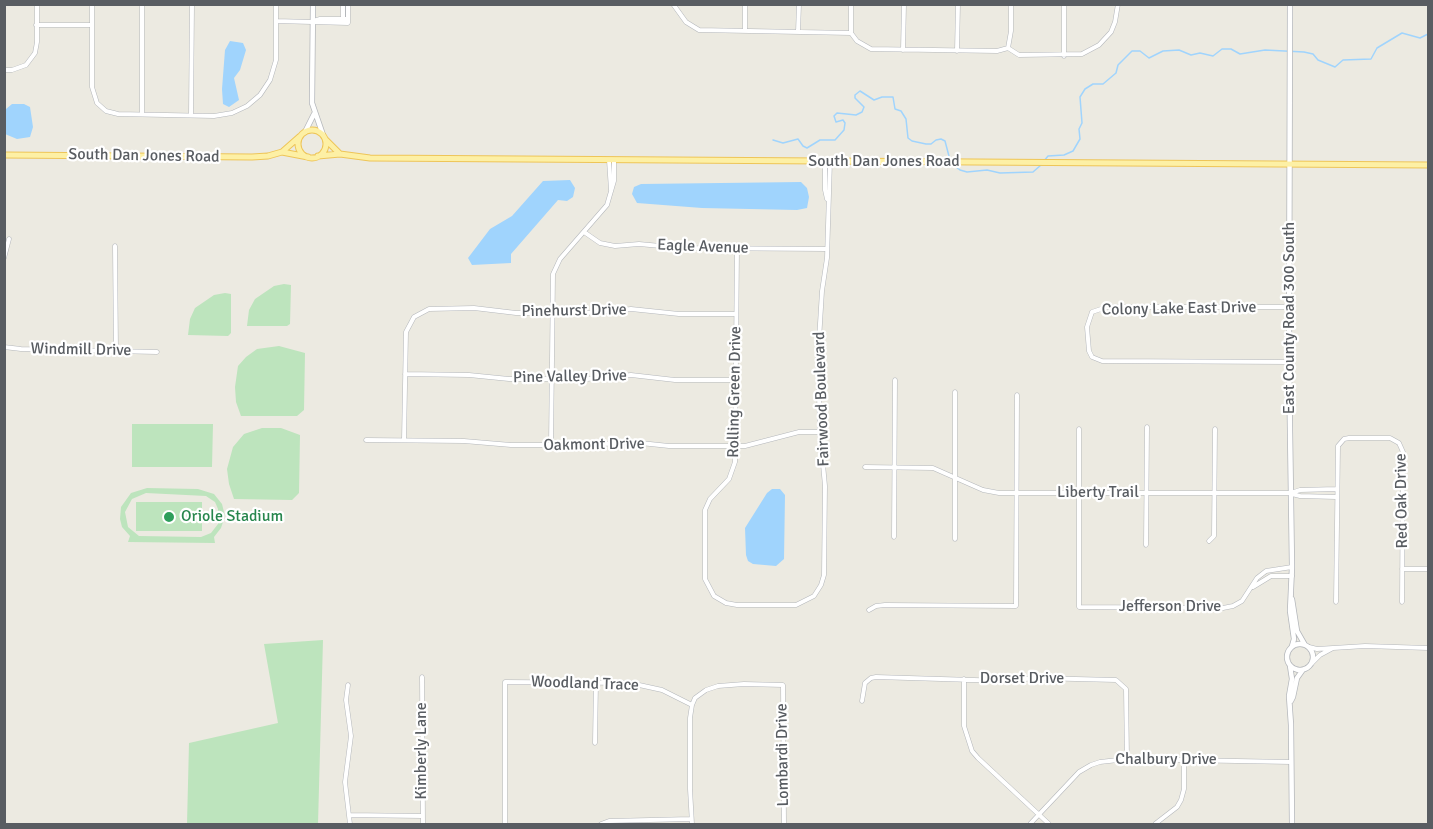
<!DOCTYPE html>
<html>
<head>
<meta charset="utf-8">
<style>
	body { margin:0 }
	#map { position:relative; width:1433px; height:829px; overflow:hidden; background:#eceae1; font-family:Signika,sans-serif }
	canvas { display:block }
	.frame { position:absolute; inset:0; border:6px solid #595d62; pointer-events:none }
</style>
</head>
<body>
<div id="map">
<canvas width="1433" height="829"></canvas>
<div class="frame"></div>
</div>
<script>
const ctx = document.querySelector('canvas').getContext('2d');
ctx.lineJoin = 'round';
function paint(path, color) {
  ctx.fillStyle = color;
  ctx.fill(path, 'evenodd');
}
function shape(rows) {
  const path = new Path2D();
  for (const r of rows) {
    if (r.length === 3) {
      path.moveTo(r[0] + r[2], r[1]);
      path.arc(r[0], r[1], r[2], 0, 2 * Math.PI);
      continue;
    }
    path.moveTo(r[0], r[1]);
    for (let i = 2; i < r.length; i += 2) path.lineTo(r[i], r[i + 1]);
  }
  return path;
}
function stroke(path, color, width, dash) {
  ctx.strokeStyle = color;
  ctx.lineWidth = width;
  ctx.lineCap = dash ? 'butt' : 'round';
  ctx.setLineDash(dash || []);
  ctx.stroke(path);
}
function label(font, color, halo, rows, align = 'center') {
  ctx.font = font + ' Signika,sans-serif';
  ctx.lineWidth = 4.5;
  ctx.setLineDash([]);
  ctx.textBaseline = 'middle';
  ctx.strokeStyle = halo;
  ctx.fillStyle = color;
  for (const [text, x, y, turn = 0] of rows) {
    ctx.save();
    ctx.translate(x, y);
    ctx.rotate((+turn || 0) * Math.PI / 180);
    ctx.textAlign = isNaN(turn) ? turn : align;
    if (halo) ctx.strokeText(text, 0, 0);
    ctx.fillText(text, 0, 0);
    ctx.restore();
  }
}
const green = shape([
	[284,284,291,285,290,324,287,326,247,326,249,310,255,299,274,286],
	[225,293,231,294,231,333,228,336,188,335,190,319,195,308,214,295],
	[279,346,305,353,304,410,297,416,241,416,236,402,235,387,238,366,246,357,257,349],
	[132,424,213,424,212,467,132,467],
	[262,428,281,428,300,435,299,493,292,500,234,499,229,484,227,469,233,447,244,434],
	[147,488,198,489,214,494,222,504,225,516,221,528,214,537,215,543,128,542,130,536,122,527,120,519,121,507,131,493],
	[146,493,206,496,215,502,218,509,218,524,211,533,201,537,139,536,128,527,125,512,132,499],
	[136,502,202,502,202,531,136,531],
	[323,640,318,824,187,824,189,743,278,723,264,644]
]);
const water = shape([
	[230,41,243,43,246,50,240,70,234,78,239,100,229,107,223,104,222,89,225,50],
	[12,104,24,104,30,107,33,127,30,137,17,139,5,134,6,109],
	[570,180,575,188,573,197,567,201,558,200,511,254,511,263,472,265,468,258,490,229,512,216,543,181],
	[801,182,807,188,809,197,807,208,797,210,702,208,637,203,632,194,634,187,641,184],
	[772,489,780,489,785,495,784,559,776,566,753,564,748,561,746,555,745,528,767,493]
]);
const stream = shape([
	[773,140,783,143,798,139,803,146,807,148,820,140,835,140,844,130,845,123,843,120,836,122,834,116,837,113,856,115,862,112,864,107,855,98,855,95,860,91,874,100,882,97,893,97,895,109,901,111,906,119,908,138,912,141,926,144,931,144,936,140,941,139,945,141,950,160],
	[1044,161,1048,156,1064,155,1073,151,1080,139,1079,129,1082,123,1080,97,1085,89,1093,84,1103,84,1116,73,1118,65,1132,51,1140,51,1149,58,1163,51,1179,50,1191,55,1200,53,1213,56,1222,49,1231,49,1240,54,1265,50,1304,52,1313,54,1318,60,1335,67,1343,60,1371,59,1377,48,1402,33,1420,38,1428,34],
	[952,164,960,170,967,172,987,170,1000,173,1033,172,1041,165]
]);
const minor = shape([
	[92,4,92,87,97,103,106,111,118,114,214,116,232,113,247,106,260,95,270,80,276,60,276,4],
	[673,4,686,22,699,30,851,33],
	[851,4,851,33,857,41,871,49,997,51,1008,48],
	[276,21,348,23,348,4],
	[313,21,320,19,348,19],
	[343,22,343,4],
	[36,25,92,25],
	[745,31,745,4],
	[798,32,799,4],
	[1008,48,1019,55,1082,54,1099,45,1111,32,1115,22,1118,4],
	[1008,48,1011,31,1011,4],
	[903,50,904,4],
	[957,51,958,4],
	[1064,56,1064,4],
	[4,70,12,70,26,65,35,53,37,42,37,4],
	[142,114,142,4],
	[191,115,192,4],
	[609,160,611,190],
	[825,161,825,190,827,199],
	[584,232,600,243,615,246,639,244,682,248,827,249],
	[115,246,116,351],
	[737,248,735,462,729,479,710,499,705,510,705,579,714,596,726,603,737,605,796,605,814,596,821,585,824,575,825,486,820,432,818,356,822,291,827,258,830,161],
	[4,258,9,239],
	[1289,307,1107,307,1092,312,1087,327,1089,351,1092,357,1102,361,1289,362],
	[4,347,21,349,157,352],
	[405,374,469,375,509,379,587,379,631,375,675,380,735,380],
	[1079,429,1079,607,1223,608,1233,606,1242,601,1257,578,1266,571,1292,567],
	[366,440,464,441,511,445,591,445,631,442,669,446,745,446,799,432,820,432],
	[404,440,406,332,414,317,429,309,474,308,516,313,587,313,631,309,679,314,736,314],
	[551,445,553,274,560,259,607,205,614,181,614,160],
	[865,467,933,468,983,490,999,493,1291,493,1300,490,1336,489],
	[1292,494,1300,496,1336,497],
	[894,537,895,380],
	[955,539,955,392],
	[1209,541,1214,536,1215,429],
	[1146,545,1147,427],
	[1402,569,1428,569],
	[1253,587,1271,576,1292,576],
	[1336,602,1338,446,1344,439,1349,438,1390,438,1399,443,1403,452,1402,602],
	[869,610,876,606,885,605,1016,606,1017,395],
	[1309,647,1317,649,1365,646,1428,648],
	[1312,663,1320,655,1333,648],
	[422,677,423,824],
	[964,679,964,726,972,751,978,758,1049,824],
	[348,685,346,700,351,736,345,782,350,824],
	[862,701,865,683,871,678,876,677,1006,681,1035,678,1116,680,1126,689,1127,759],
	[595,743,596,682],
	[349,815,422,816],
	[505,824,505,682,630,683,662,690,692,705],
	[601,824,609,821,691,819],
	[692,824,690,789,690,718,692,705,695,698,706,690,718,686,744,684,783,685,784,824],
	[1030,824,1079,772,1091,765,1100,762,1127,759,1291,762],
	[1155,824,1177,807,1181,800,1184,789,1184,760]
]);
const tertiary = shape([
	[313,4,312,103,323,135],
	[1290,4,1289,362,1292,567,1290,611,1294,639,1292,646],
	[305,132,314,114],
	[1292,599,1297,631,1305,645],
	[1300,657,13],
	[1290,666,1292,679,1289,696,1291,725,1292,824],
	[1291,701,1293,697,1297,678,1302,671]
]);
const primary = shape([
	[312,144,14],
	[326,140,340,154],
	[282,152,299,137],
	[4,155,252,157,268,156,282,152,308,157],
	[318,156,340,154,370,158,1428,165]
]);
const markers = [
	[169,517,6,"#2e9e5b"]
];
const streetNames = [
	["South Dan Jones Road",144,156,1],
	["South Dan Jones Road",884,162],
	["Eagle Avenue",703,247,2],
	["Colony Lake East Drive",1179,309,-1],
	["Pinehurst Drive",574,311,-1],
	["East County Road 300 South",1290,318,-90],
	["Windmill Drive",81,350,1],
	["Pine Valley Drive",570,377,-1],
	["Rolling Green Drive",735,392,-89],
	["Fairwood Boulevard",822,399,-92],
	["Oakmont Drive",594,445,-1],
	["Liberty Trail",1098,493],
	["Red Oak Drive",1402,501,-91],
	["Jefferson Drive",1170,607],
	["Dorset Drive",1022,679],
	["Woodland Trace",585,684,2],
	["Kimberly Lane",422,751,-90],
	["Lombardi Drive",783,755,-91],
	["Chalbury Drive",1166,760]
];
const leisureNames = [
	["Oriole Stadium",181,517]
];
paint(green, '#bde4bd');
paint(water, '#a0d4fd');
stroke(stream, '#a0d4fd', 1.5);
stroke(minor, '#b4b7bb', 5);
stroke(tertiary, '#b4b7bb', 6);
stroke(primary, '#eec558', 7);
stroke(minor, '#fff', 4);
stroke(tertiary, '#fff', 4.5);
stroke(primary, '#fdf0a5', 5);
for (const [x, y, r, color] of markers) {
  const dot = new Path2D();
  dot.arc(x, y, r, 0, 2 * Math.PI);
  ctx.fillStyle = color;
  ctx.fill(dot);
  stroke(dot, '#fff', 2);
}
label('16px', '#595d62', '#fff', streetNames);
label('16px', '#27864d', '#fff', leisureNames, 'left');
</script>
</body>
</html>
